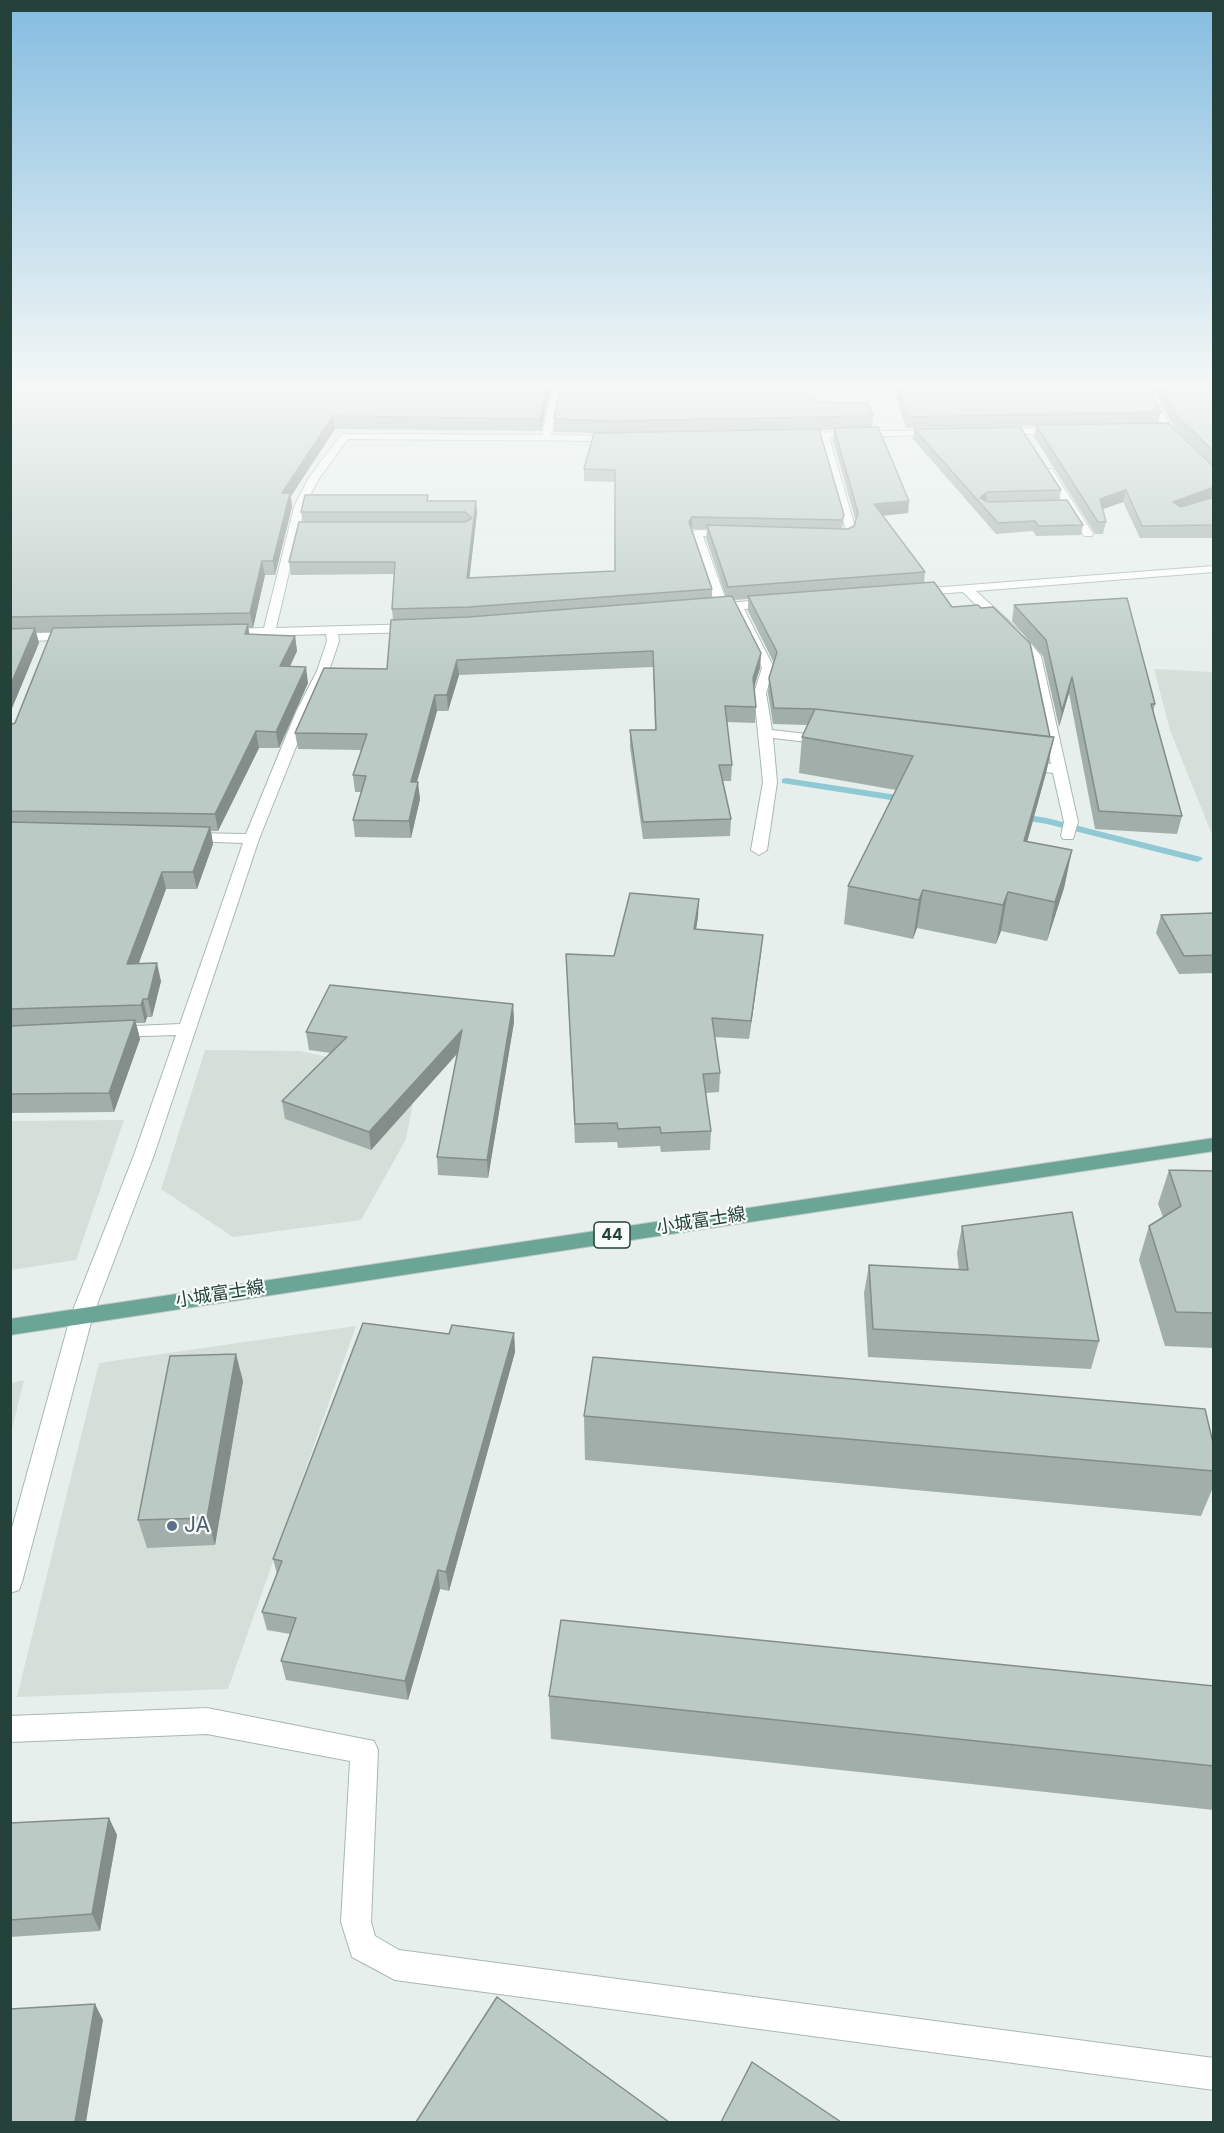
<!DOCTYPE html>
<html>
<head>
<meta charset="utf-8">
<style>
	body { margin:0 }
	#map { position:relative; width:1224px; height:2133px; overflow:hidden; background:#e6efeb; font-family:Inter,sans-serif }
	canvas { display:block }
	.frame { position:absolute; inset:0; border:12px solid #24423a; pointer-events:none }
</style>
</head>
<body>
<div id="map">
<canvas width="1224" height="2133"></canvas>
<div class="frame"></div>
</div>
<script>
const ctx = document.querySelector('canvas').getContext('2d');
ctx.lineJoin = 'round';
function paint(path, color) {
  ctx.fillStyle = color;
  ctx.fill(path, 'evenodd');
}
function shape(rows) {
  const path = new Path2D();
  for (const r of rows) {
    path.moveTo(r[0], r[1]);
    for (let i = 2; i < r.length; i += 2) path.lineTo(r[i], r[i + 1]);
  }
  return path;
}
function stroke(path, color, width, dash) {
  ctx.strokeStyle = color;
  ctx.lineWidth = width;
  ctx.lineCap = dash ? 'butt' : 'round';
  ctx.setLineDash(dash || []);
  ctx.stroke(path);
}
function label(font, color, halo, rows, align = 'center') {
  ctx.font = font + ' Inter,"Noto Sans JP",sans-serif';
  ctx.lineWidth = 4.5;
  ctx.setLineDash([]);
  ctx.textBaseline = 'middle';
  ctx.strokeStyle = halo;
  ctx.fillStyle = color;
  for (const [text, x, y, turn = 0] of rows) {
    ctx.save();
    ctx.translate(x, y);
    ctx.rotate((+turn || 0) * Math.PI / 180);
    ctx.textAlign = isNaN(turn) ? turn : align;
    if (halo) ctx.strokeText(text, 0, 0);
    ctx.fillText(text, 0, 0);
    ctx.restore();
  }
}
const built = shape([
	[1154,669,1213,672,1213,837,1170,730],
	[205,1050,300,1051,418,1077,406,1139,361,1220,233,1237,161,1189],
	[124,1120,76,1260,11,1270,11,1121],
	[356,1326,228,1689,17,1697,99,1363],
	[24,1380,11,1433,11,1383]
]);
const stream = shape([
	[786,778,910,797,915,800,910,803,782,783,782,779,786,778],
	[1015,813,1047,818,1201,857,1203,859,1197,862,1047,824,1011,818,1011,814,1015,813]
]);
const street = shape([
	[553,388,561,388,551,435,617,436,620,437,620,441,348,439,320,477,305,504,276,628,414,624,420,628,414,632,338,634,339,641,329,671,310,712,259,839,154,1155,93,1315,22,1582,19,1590,10,1593,10,1535,71,1315,134,1155,176,1035,113,1037,104,1032,113,1027,180,1024,243,843,188,841,181,837,188,833,246,834,296,712,317,671,327,641,326,634,225,637,219,633,225,629,264,628,295,504,310,476,342,434,542,435,553,388],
	[1140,388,1149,388,1172,428,1214,470,1214,479,1165,431,1140,388],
	[1058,428,1063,431,1061,433,999,435,994,432,999,429,1058,428],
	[938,430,943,433,941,435,829,437,855,527,851,539,828,538,828,534,843,533,845,527,820,438,798,438,793,435,795,433,938,430],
	[1044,469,1052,469,1093,534,1092,536,1084,536,1043,471,1044,469],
	[696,530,729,531,734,534,729,537,703,536,727,603,773,599,779,603,773,607,744,609,774,668,766,693,772,730,824,736,831,740,824,744,773,738,777,782,767,850,759,855,751,850,763,782,754,693,762,668,733,610,713,612,707,608,715,604,691,533,696,530],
	[1214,566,1214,572,976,591,1024,635,1041,656,1078,822,1073,839,1063,839,1061,836,1064,822,1053,773,1024,769,1017,765,1024,761,1051,764,1029,657,963,592,917,595,911,592,917,589,1214,566],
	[72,632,78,636,76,639,10,642,10,634,72,632],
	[207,1708,374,1741,378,1750,371,1922,375,1936,399,1950,1214,2058,1214,2090,395,1980,352,1957,341,1922,350,1761,207,1734,10,1742,10,1716,207,1708]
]);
const primary = shape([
	[1214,1138,1214,1151,10,1335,10,1319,1214,1138]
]);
const wall = shape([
	[10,388,551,388,541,431,335,429,291,496,292,507,275,575,265,575,253,628,248,628,249,635,295,636,297,651,290,667,308,683,279,748,259,748,218,831,211,831,213,844,197,889,166,889,138,964,161,981,152,1017,147,1017,145,1023,136,1023,140,1039,114,1112,10,1113,10,725,15,723,51,632,36,632,39,643,10,713],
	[893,388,1147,388,1161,412,1158,423,1214,467,1214,538,1140,538,1123,502,1103,509,1106,522,1103,534,1095,534,1034,436,1036,426,906,428],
	[1152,388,1214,388,1214,466,1174,427],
	[816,402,873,416,872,427,909,501,908,513,883,516,925,572,924,583,1050,737,1054,737,1046,773,1027,841,1072,850,1064,888,1047,941,1001,931,996,944,917,928,913,939,844,924,848,886,896,790,799,773,802,737,808,725,773,724,768,693,769,678,774,663,748,611,748,599,734,600,761,653,760,668,754,687,756,707,755,723,727,722,732,765,731,781,723,781,731,819,730,836,643,839,630,747,630,730,655,730,653,667,459,675,448,711,437,711,417,782,420,799,411,838,355,837,353,820,361,792,355,792,353,775,361,750,298,749,295,733,387,669,393,620,392,609,394,574,291,575,289,562,303,522,301,512,429,501,476,501,477,513,469,578,615,571,615,482,584,481,584,469,594,433,554,432,554,419],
	[819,430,834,430,833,440,856,522,854,526,848,529,842,529,844,515],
	[692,529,707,529,706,538,726,597,712,598,712,589],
	[914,429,1061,490,1059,500,987,502,1083,525,1081,535,1036,536,1033,531,996,534,913,439],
	[1014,605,1155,704,1153,712,1182,816,1177,834,1095,829,1069,693,1059,727,1043,656,1012,621],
	[1214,913,1214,973,1179,974,1156,933,1161,915],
	[698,917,696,929,761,953,749,1039,715,1037,720,1073,719,1092,705,1093,711,1131,710,1150,661,1152,660,1146,618,1148,617,1142,575,1143,566,954,614,956],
	[513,1004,514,1022,488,1178,438,1175,437,1157,457,1054,371,1150,285,1119,282,1101,331,1053,309,1050,306,1032],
	[1169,1170,1214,1171,1214,1348,1165,1346,1139,1260,1149,1226,1163,1217,1158,1204],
	[962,1226,1099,1341,1091,1369,868,1357,864,1293,869,1265,959,1270,957,1253],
	[514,1333,515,1352,449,1591,440,1589,408,1700,286,1680,281,1661,290,1634,267,1630,262,1612,277,1574,273,1559,449,1334],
	[243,1381,215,1545,147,1548,138,1520],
	[584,1416,1214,1447,1214,1485,1201,1516,585,1460],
	[1214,1686,1214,1810,551,1739,549,1696],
	[109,1818,117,1835,100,1931,10,1937,10,1823]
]);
const shadedWall = shape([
	[547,388,551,388,541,431,540,419],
	[333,416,335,429,291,496,292,507,275,575,273,561,282,493],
	[1214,487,1213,498,1170,515,1173,502],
	[1126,490,1123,502,1098,511,1100,499],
	[987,492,986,502,980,498],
	[476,501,477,513,468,591,467,578],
	[909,501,908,513,873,516,874,504],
	[692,517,692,529,689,522],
	[262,561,265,575,253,628,250,613],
	[248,624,250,640,245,634],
	[35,628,39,643,10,713,10,686],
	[295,636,297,651,282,682,280,666],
	[761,653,760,668,752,693,753,678],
	[457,660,459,675,448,711,447,695],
	[306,667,308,683,279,748,276,732],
	[1072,677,1069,693,1059,727,1062,711],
	[435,695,437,711,412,799,411,782],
	[256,731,259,748,218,831,215,814],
	[1054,737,1046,773,1017,879,1024,841],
	[418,782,420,799,411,838,409,821],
	[210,827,213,844,197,889,193,872],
	[1072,850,1064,888,1047,941,1055,902],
	[162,872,166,889,132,982,127,964],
	[923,890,917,928,913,939,919,900],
	[1008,892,1001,931,996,944,1003,905],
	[699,899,698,917,693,947,694,929],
	[763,935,761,953,749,1039,751,1021],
	[157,963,161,981,152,1017,148,999],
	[143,999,147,1017,145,1023,141,1005],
	[513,1004,514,1022,488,1178,487,1160],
	[135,1020,140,1039,114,1112,109,1093],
	[462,1030,463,1047,371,1150,369,1132],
	[514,1333,515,1352,449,1591,446,1572],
	[236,1354,243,1381,215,1545,207,1518],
	[438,1570,440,1589,408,1700,405,1681],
	[109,1818,117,1835,100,1931,92,1914],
	[95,2004,103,2020,86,2122,75,2122]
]);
const building = shape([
	[17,388,547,388,540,419,333,416,282,493,290,493,273,561,262,561,250,613,10,617,10,391,17,388],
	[560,388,813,388,816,402,868,403,873,416,612,421,554,419,560,388],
	[898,388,1147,388,1161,412,908,417,898,388],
	[1160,388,1214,388,1214,452,1176,415,1160,388],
	[1168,423,1214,467,1214,487,1173,502,1181,507,1214,497,1214,525,1142,526,1126,490,1100,499,1106,522,1098,522,1036,425,1168,423],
	[878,427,909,501,874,504,925,572,728,587,707,525,848,529,854,526,858,513,834,428,878,427],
	[1020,427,1061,490,987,492,980,498,988,502,1067,500,1083,525,1038,526,1035,521,998,523,914,429,1020,427],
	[819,429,844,515,842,520,692,517,689,522,712,589,469,607,392,609,395,562,289,562,299,522,465,522,472,518,465,512,301,512,305,495,428,495,427,501,476,501,467,578,615,571,615,470,584,469,594,433,819,429],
	[934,582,952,607,978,605,981,608,993,607,1030,643,1050,737,815,709,774,708,769,678,777,652,748,596,934,582],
	[732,596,761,653,753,678,756,707,725,706,732,765,719,765,731,819,643,822,630,730,656,730,653,651,457,660,447,695,435,695,411,782,418,782,409,821,353,820,366,776,353,775,367,734,295,733,324,668,387,669,391,620,469,617,732,596],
	[1127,598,1155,704,1151,704,1182,816,1099,811,1072,677,1062,711,1046,640,1014,605,1127,598],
	[248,624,245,634,295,636,280,666,306,667,276,732,256,731,215,814,10,811,10,725,15,723,53,628,248,624],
	[35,628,10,686,10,629,35,628],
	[815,709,1054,737,1024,841,1072,850,1055,902,1008,892,1003,905,923,890,919,900,848,886,913,756,802,737,815,709],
	[10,822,210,827,193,872,162,872,127,964,157,963,148,999,143,999,141,1005,10,1009,10,822],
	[630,893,699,899,694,929,763,935,751,1021,712,1018,720,1073,703,1074,711,1131,661,1133,660,1127,618,1129,617,1123,575,1124,566,954,614,956,630,893],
	[1214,913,1214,955,1184,956,1161,915,1214,913],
	[330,985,513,1004,487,1160,437,1157,462,1030,369,1132,282,1101,347,1037,306,1032,330,985],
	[135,1020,109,1093,10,1094,10,1026,135,1020],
	[1169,1170,1214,1171,1214,1313,1176,1312,1149,1226,1181,1206,1169,1170],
	[1072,1212,1099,1341,873,1329,869,1265,968,1270,962,1226,1072,1212],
	[363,1323,449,1334,452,1325,514,1333,446,1572,438,1570,405,1681,281,1661,296,1618,262,1612,282,1561,273,1559,363,1323],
	[236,1354,207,1518,138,1520,170,1356,236,1354],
	[593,1357,1205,1409,1214,1447,1214,1471,584,1416,593,1357],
	[561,1620,1214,1686,1214,1766,549,1696,561,1620],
	[109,1818,92,1914,10,1920,10,1823,109,1818],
	[497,1997,669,2122,416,2122,497,1997],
	[95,2004,75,2122,10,2122,10,2009,95,2004],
	[752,2062,841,2122,721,2122,752,2062]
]);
const markers = [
	[172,1526,6,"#5c6f8a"]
];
const shields = [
	[612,1235,36]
];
const shieldNames = [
	["44",612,1235]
];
const streetNames = [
	["小城富士線",701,1221,-9],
	["小城富士線",220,1294,-9]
];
const nearServicenames = [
	["JA",184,1526]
];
paint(built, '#d4dfda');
paint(stream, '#8ec9d4');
stroke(street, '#a8b8b2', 2);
stroke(primary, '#c2cac8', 2);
paint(street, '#fff');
paint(primary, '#6aa596');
paint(wall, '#a1aea9');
paint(shadedWall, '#838d89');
paint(building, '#bbcac4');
stroke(building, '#838d89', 1.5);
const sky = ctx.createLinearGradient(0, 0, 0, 687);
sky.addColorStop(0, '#84bce0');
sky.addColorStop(0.56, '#f4f8f6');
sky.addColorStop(1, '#f4f8f600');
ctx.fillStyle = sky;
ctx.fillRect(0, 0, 1224, 687);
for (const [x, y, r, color] of markers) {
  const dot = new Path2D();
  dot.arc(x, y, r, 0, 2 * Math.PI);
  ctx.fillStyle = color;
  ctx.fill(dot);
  stroke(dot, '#f7fbf9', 2);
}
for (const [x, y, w] of shields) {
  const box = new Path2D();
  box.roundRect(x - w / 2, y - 13, w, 26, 4.5);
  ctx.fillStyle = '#f7fbf9';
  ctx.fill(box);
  stroke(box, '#24423a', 1.5);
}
label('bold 16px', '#24423a', null, shieldNames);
label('18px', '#24423a', '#f7fbf9', streetNames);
label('21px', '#4e5e75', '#f7fbf9', nearServicenames, 'left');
</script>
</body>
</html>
